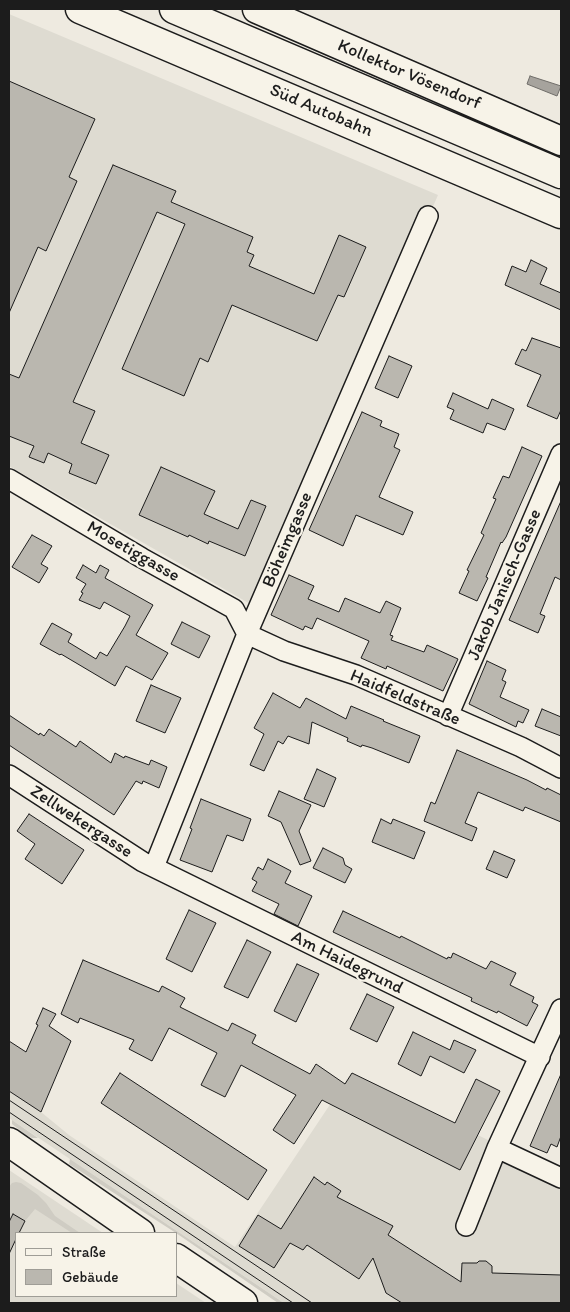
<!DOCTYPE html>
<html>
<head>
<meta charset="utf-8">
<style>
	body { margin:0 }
	#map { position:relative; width:570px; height:1312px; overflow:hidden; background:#eeeae0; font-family:Itim,sans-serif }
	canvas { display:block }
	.frame { position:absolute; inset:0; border:10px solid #1c1c1c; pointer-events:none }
	.legend { position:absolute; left:15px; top:1232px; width:162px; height:65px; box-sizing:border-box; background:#f7f3e8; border:1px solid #9f9d96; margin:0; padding:6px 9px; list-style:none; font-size:15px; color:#1c1c1c }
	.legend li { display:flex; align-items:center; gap:10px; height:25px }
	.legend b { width:25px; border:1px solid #9f9d96 }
</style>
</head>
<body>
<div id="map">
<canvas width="570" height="1312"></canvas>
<div class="frame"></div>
<ul class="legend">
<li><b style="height:6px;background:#f7f3e8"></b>Straße</li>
<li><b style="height:14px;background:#bab7af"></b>Gebäude</li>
</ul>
</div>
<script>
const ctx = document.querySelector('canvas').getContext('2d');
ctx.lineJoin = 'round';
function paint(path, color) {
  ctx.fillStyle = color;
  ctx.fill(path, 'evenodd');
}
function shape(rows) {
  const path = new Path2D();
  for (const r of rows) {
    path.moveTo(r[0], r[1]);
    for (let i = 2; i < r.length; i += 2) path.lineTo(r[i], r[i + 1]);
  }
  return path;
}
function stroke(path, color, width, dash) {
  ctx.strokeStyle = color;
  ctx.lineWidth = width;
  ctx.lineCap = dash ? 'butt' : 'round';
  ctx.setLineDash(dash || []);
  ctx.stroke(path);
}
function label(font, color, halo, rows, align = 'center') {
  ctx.font = font + ' Itim,sans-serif';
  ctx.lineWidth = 4.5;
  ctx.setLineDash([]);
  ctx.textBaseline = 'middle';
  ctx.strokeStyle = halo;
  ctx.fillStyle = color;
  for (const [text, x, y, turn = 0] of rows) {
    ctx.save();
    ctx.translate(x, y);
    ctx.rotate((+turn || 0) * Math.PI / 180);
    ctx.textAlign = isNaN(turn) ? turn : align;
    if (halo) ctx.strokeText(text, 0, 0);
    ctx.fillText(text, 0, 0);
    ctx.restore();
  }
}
const built = shape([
	[9,14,438,195,259,609,9,466],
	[351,1073,488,1140,561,1185,561,1303,284,1303,9,1118,9,1091,41,1112,69,1135,235,1247],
	[9,1170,103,1233,16,1233,16,1296,176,1296,176,1283,206,1303,9,1303]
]);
const green = shape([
	[12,1120,38,1138,32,1138,26,1135,12,1124],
	[70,1159,275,1297,284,1303,278,1303,176,1233,69,1164],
	[16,1182,21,1183,38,1195,46,1203,55,1216,80,1233,72,1233,35,1209,25,1221,13,1214,9,1222,9,1197,10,1193,9,1187,12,1183]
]);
const water = shape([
	[530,76,561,86,557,96,527,84,530,76]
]);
const building = shape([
	[9,81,95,119,69,177,77,181,46,251,38,247,9,313,9,81],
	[113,165,176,191,171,202,253,237,247,252,254,255,249,266,314,294,339,235,366,247,344,297,338,295,317,341,232,305,208,362,200,358,184,396,122,369,185,224,157,212,73,402,95,411,81,443,109,455,96,484,69,473,72,464,48,453,44,463,29,457,34,446,9,436,9,374,19,378,113,165],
	[531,260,547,268,540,284,561,293,561,310,505,285,512,266,526,272,531,260],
	[532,338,561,348,561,410,557,419,527,406,541,375,515,364,522,349,526,351,532,338],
	[389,356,412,366,398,398,375,388,389,356],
	[453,393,488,409,492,399,514,409,505,430,487,423,483,433,450,419,454,410,447,407,453,393],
	[362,412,382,421,380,426,399,434,394,447,400,450,379,497,413,512,403,535,356,515,343,546,309,530,362,412],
	[522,447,542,456,506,537,502,543,501,542,486,577,488,578,477,601,459,593,469,571,467,570,484,535,481,533,496,499,493,498,503,476,509,478,522,447],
	[161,467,215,491,204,514,238,529,251,500,266,506,245,556,209,541,208,544,189,535,188,537,139,515,161,467],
	[561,501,561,580,555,577,540,614,545,616,538,633,509,620,561,501],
	[32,535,52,546,41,564,48,568,39,583,12,567,32,535],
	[83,565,96,573,100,565,109,570,105,578,153,605,136,635,168,653,152,680,126,666,115,686,61,654,60,655,40,644,52,623,72,634,68,642,96,659,100,652,107,656,125,626,130,616,104,602,100,609,79,600,83,593,81,592,86,584,76,578,83,565],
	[289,575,314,586,308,599,339,612,345,598,380,613,386,601,401,608,390,635,393,636,391,640,424,652,427,645,458,659,443,691,387,666,386,669,361,658,369,641,317,618,312,629,305,626,303,630,271,615,289,575],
	[182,622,210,636,199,658,171,644,182,622],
	[487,661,506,670,502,680,506,682,500,697,529,710,523,723,518,721,516,727,469,704,487,661],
	[151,685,181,698,165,733,136,721,151,685],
	[273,693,300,708,306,698,346,719,351,706,384,720,383,721,420,736,409,763,372,748,362,745,361,747,347,741,348,738,312,722,309,744,288,736,283,744,278,741,264,771,250,765,264,734,254,728,273,693],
	[542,709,561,717,561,736,535,726,542,709],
	[9,715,39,735,40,733,44,736,49,729,76,747,80,741,111,763,115,753,124,758,125,756,149,765,151,760,167,767,159,788,143,781,142,784,136,781,114,815,9,745,9,715],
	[457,750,527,780,546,790,547,788,561,795,561,822,525,807,523,811,478,792,465,823,477,828,472,841,424,821,431,802,435,804,457,750],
	[317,769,336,778,324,807,304,799,317,769],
	[279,791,311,805,299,831,311,861,300,865,281,822,268,816,279,791],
	[201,799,251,819,243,841,227,835,212,872,180,860,192,829,190,828,201,799],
	[29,814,84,850,62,884,25,859,35,844,17,831,29,814],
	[381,819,391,824,393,819,425,832,414,859,372,842,381,819],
	[323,848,343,858,345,865,352,869,345,883,313,868,323,848],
	[494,851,515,860,507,878,486,869,494,851],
	[268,859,291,871,285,883,312,896,298,926,274,914,279,904,252,891,257,882,252,879,258,867,263,870,268,859],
	[189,910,216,923,192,972,166,959,189,910],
	[343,911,400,938,401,936,447,959,448,957,451,958,453,953,486,969,491,961,516,973,510,985,534,997,532,1002,538,1005,527,1026,498,1011,497,1013,471,1001,472,998,333,932,343,911],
	[247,940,271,952,248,998,224,987,247,940],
	[83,960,159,992,162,986,185,998,180,1007,228,1031,232,1023,256,1035,252,1043,310,1074,316,1064,345,1084,352,1073,455,1123,476,1079,500,1091,460,1170,322,1100,294,1144,273,1130,296,1095,241,1065,225,1097,201,1085,217,1053,169,1028,152,1061,129,1049,134,1040,80,1018,78,1023,61,1014,83,960],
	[297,964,319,974,296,1022,274,1011,297,964],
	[367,994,394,1007,377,1042,350,1029,367,994],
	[43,1008,56,1014,49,1026,71,1041,41,1112,9,1091,9,1041,26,1052,38,1025,36,1024,43,1008],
	[413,1032,450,1050,454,1040,476,1050,464,1073,430,1056,421,1076,398,1064,413,1032],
	[120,1073,267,1170,248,1200,101,1103,120,1073],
	[561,1074,561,1136,557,1147,551,1144,547,1153,530,1146,561,1074],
	[314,1177,325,1185,327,1182,341,1191,337,1197,393,1226,388,1235,461,1282,462,1263,477,1263,479,1261,486,1261,492,1266,492,1273,561,1275,561,1303,402,1303,386,1293,373,1258,359,1279,307,1245,303,1250,290,1243,274,1268,239,1246,258,1215,281,1229,314,1177],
	[13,1214,25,1221,19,1233,16,1233,16,1239,9,1254,9,1222,13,1214]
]);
const minor = shape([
	[9,479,142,558,234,609,247,634,284,651,356,675,521,747,561,768],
	[448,716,561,454],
	[9,775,143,862,540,1057],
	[154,867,247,634,428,216],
	[497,1148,561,1178],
	[466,1226,497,1148,561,1009]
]);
const primary = shape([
	[9,1142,140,1233],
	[176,1258,243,1303]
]);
const motorway = shape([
	[80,9,561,214],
	[174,9,561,174],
	[257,9,561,141]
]);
const tram = shape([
	[9,1100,312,1303],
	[9,1112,293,1303]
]);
const streetNames = [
	["Kollektor Vösendorf",409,75,23],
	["Süd Autobahn",321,111,23],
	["Böheimgasse",288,540,-67],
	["Mosetiggasse",133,552,30],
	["Jakob Janisch-Gasse",505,585,-67],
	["Haidfeldstraße",405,698,23],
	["Zellwekergasse",81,822,33],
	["Am Haidegrund",347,963,26]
];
paint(built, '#dedbd1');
paint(green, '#cfccc3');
paint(water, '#a6a39d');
stroke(water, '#6f6d69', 1);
paint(building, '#bab7af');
stroke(building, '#1c1c1c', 1);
stroke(minor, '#1c1c1c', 22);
stroke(primary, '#1c1c1c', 31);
stroke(motorway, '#1c1c1c', 31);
stroke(minor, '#f7f3e8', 19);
stroke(primary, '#f7f3e8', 28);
stroke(motorway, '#f7f3e8', 28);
stroke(tram, '#1c1c1c', 1);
label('18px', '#1c1c1c', '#f7f3e8', streetNames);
</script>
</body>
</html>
